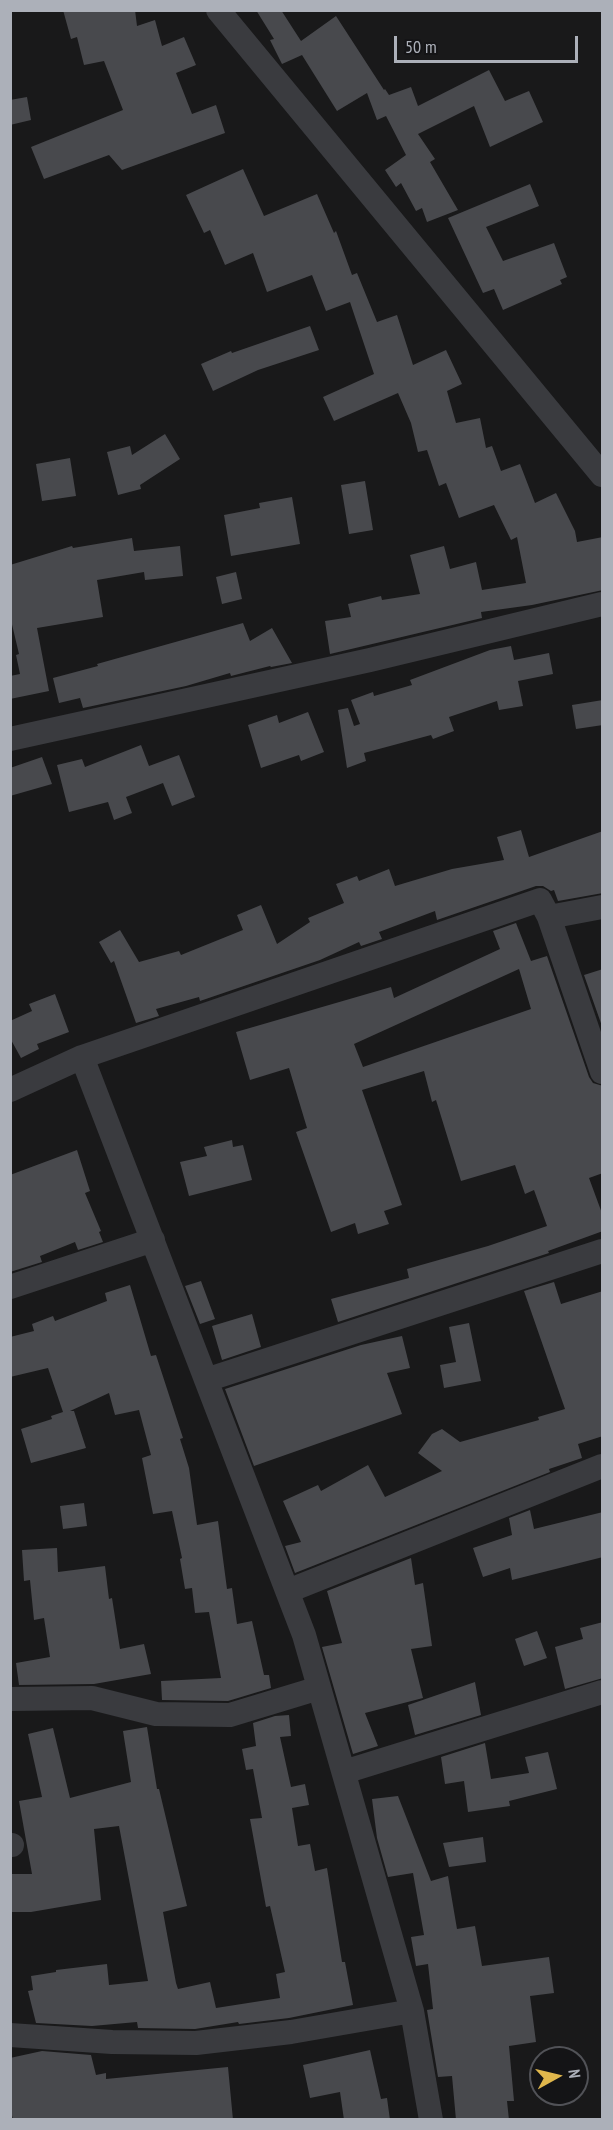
<!DOCTYPE html>
<html>
<head>
<meta charset="utf-8">
<style>
	body { margin:0 }
	#map { position:relative; width:613px; height:2130px; overflow:hidden; background:#19191a; font-family:"PT Sans Narrow",sans-serif }
	canvas { display:block }
	.frame { position:absolute; inset:0; border:12px solid #acb0b9; pointer-events:none }
	.north { position:absolute; left:529px; top:2046px; width:60px; height:60px; box-sizing:border-box; background:#141416; border:2px solid #515257; border-radius:50%; rotate:82deg; font-size:16px; font-weight:700; line-height:24px; text-align:center; color:#acb0b9 }
	.north::after { content:''; display:block; margin:auto; width:21px; height:27px; background:#e0b74c; clip-path:polygon(50% 0,100% 100%,50% 72%,0 100%) }
	.scale { position:absolute; left:394px; top:36px; width:184px; height:27px; box-sizing:border-box; border:3px solid #acb0b9; border-top:0; padding-left:8px; font-size:18px; line-height:21px; white-space:nowrap; color:#acb0b9; -webkit-text-stroke:4px #141416; paint-order:stroke }
</style>
</head>
<body>
<div id="map">
<canvas width="613" height="2130"></canvas>
<div class="frame"></div>
<div class="north">N</div>
<div class="scale">50 m</div>
</div>
<script>
const ctx = document.querySelector('canvas').getContext('2d');
ctx.lineJoin = 'round';
function paint(path, color) {
  ctx.fillStyle = color;
  ctx.fill(path, 'evenodd');
}
function shape(rows) {
  const path = new Path2D();
  for (const r of rows) {
    path.moveTo(r[0], r[1]);
    for (let i = 2; i < r.length; i += 2) path.lineTo(r[i], r[i + 1]);
  }
  return path;
}
function stroke(path, color, width, dash) {
  ctx.strokeStyle = color;
  ctx.lineWidth = width;
  ctx.lineCap = dash ? 'butt' : 'round';
  ctx.setLineDash(dash || []);
  ctx.stroke(path);
}
const building = shape([
	[63,10,135,10,137,26,155,20,162,46,184,37,196,65,176,73,192,114,216,105,225,133,122,170,109,155,44,179,31,147,123,110,104,61,84,65,77,37,71,39],
	[256,10,281,10,301,41,336,16,384,90,385,89,389,95,411,87,418,106,489,70,505,101,529,91,543,122,490,147,474,106,418,134,435,159,430,162,458,210,427,222,422,208,416,211,401,183,396,187,385,170,406,155,386,116,377,120,367,93,337,111,302,55,282,64,270,40,274,39],
	[27,97,31,120,10,125,10,100],
	[243,169,264,216,317,194,334,233,336,231,352,275,357,273,377,322,397,315,413,365,446,350,462,384,447,391,456,423,480,418,486,448,492,446,501,471,520,464,535,503,556,493,575,531,577,542,603,537,603,590,532,605,481,612,482,618,330,654,325,621,351,617,348,604,381,596,382,600,420,594,410,555,444,546,450,569,476,562,482,590,526,583,517,537,511,540,494,505,459,518,446,483,439,486,427,450,418,452,411,423,398,393,334,421,323,397,374,374,350,302,326,311,312,275,267,292,253,253,225,265,210,230,204,233,186,195],
	[530,184,539,206,486,227,503,261,554,243,567,277,560,280,562,284,503,310,494,289,483,293,448,218],
	[310,326,319,350,258,370,213,391,201,364,231,351,232,353],
	[165,434,180,459,140,485,141,489,118,495,107,452,130,446,132,455],
	[70,458,76,496,42,501,36,464],
	[365,481,373,530,349,534,341,485],
	[292,497,300,544,231,556,224,515,260,508,259,503],
	[132,538,134,551,180,546,183,576,145,580,144,572,97,580,103,617,37,628,49,691,10,699,10,676,20,674,16,655,19,654,10,616,10,565,72,546,73,548],
	[236,572,242,599,222,604,216,577],
	[243,623,250,641,272,628,292,663,271,667,270,666,231,676,230,673,186,686,83,708,80,698,59,703,53,678,98,666,97,664],
	[511,646,514,660,549,653,553,674,518,681,523,706,499,710,497,701,449,717,454,731,433,739,431,735,364,753,366,761,347,768,338,710,348,708,354,726,360,724,351,700,373,692,374,696,412,685,410,680,490,650],
	[603,700,603,725,576,729,572,705],
	[308,712,324,752,301,761,299,755,261,768,248,725,277,715,279,723],
	[141,745,149,766,179,755,195,797,172,806,163,783,126,797,132,813,114,820,108,802,69,812,57,765,82,759,85,767],
	[42,757,52,784,10,796,10,768],
	[521,830,529,857,603,831,603,893,558,901,554,890,551,891,543,886,536,886,437,920,435,911,379,932,382,939,361,946,359,942,320,960,200,1001,199,997,156,1009,159,1016,136,1023,114,961,111,963,99,942,120,930,139,962,179,951,181,955,243,930,237,915,261,905,277,944,310,922,308,918,344,903,336,884,357,876,359,881,389,869,395,886,452,869,504,860,497,837],
	[516,923,531,961,547,956,589,1077,593,1083,603,1086,603,1173,589,1178,603,1216,603,1231,548,1251,549,1253,338,1322,331,1299,409,1278,407,1269,488,1246,547,1226,534,1190,525,1194,515,1165,461,1181,436,1100,432,1102,424,1071,362,1090,402,1205,384,1211,389,1224,358,1234,355,1223,331,1232,296,1132,307,1128,289,1068,250,1080,236,1032,391,987,394,998,500,949,493,931],
	[519,969,531,1009,363,1067,354,1044],
	[603,969,603,1029,584,975],
	[55,994,69,1032,37,1044,39,1049,21,1058,10,1038,10,1021,32,1011,29,1004],
	[232,1140,233,1147,243,1145,252,1180,189,1196,180,1162,207,1156,204,1147],
	[77,1150,90,1191,85,1193,101,1231,99,1232,103,1242,78,1250,75,1242,40,1256,42,1262,10,1272,10,1175],
	[201,1281,215,1319,200,1324,185,1286],
	[554,1282,561,1304,603,1291,603,1436,578,1444,582,1458,549,1469,550,1472,295,1573,285,1546,301,1542,283,1501,318,1485,321,1491,368,1465,385,1497,442,1471,418,1453,432,1434,442,1429,460,1442,539,1420,538,1417,565,1409,524,1291],
	[130,1285,151,1356,156,1355,183,1438,180,1439,189,1468,197,1525,218,1521,227,1589,232,1588,237,1624,252,1621,264,1675,269,1675,271,1688,228,1701,162,1700,161,1681,221,1678,209,1612,195,1613,192,1588,185,1589,180,1559,182,1558,172,1511,153,1514,142,1458,151,1455,139,1410,115,1415,109,1393,70,1411,74,1411,86,1448,31,1463,21,1429,52,1419,51,1416,63,1412,48,1368,10,1377,10,1337,34,1331,32,1324,53,1316,55,1321,107,1301,105,1293],
	[252,1314,261,1347,222,1360,212,1326],
	[469,1323,481,1381,444,1388,440,1365,456,1362,449,1327],
	[402,1336,410,1368,387,1373,402,1414,254,1466,225,1389,361,1345],
	[84,1503,87,1526,63,1529,60,1506],
	[530,1510,534,1529,603,1512,603,1557,512,1580,510,1568,483,1577,473,1548,512,1535,509,1518],
	[57,1548,58,1572,105,1566,109,1599,112,1598,120,1649,144,1644,151,1674,94,1684,19,1685,16,1663,50,1657,44,1618,34,1620,30,1580,24,1581,22,1550],
	[411,1558,415,1585,423,1583,432,1646,411,1649,423,1698,365,1713,378,1746,353,1754,322,1647,342,1643,327,1591],
	[603,1622,603,1678,565,1689,555,1647,583,1639,580,1628],
	[537,1631,547,1658,524,1666,515,1639],
	[475,1682,481,1715,415,1735,408,1705],
	[289,1715,291,1736,280,1737,291,1787,305,1784,309,1805,292,1808,298,1846,310,1844,315,1871,327,1868,342,1962,345,1962,353,2005,289,2018,239,2024,238,2022,195,2029,138,2028,137,2022,92,2026,36,2023,28,1991,33,1990,31,1976,56,1972,56,1970,107,1964,109,1985,148,1981,119,1826,94,1829,101,1900,31,1912,10,1912,10,1874,32,1874,19,1801,42,1797,28,1734,53,1728,70,1798,131,1782,123,1731,147,1727,157,1789,159,1789,187,1906,163,1912,176,1983,178,1989,210,1982,216,2008,280,1998,276,1974,285,1972,270,1906,266,1907,250,1819,262,1818,253,1769,246,1770,242,1749,256,1746,253,1723,275,1716],
	[485,1743,491,1779,529,1773,525,1757,548,1752,557,1789,509,1801,510,1806,468,1812,464,1781,445,1784,441,1757],
	[398,1796,431,1881,448,1876,457,1929,475,1926,482,1966,549,1957,554,1993,530,1996,536,2042,509,2046,514,2101,507,2101,509,2120,456,2120,452,2076,438,2077,427,2010,433,2009,428,1964,416,1966,411,1937,424,1935,413,1873,388,1877,377,1838,372,1799],
	[483,1837,486,1862,449,1867,443,1843],
	[370,2050,381,2099,387,2098,390,2120,344,2120,340,2092,310,2098,303,2065],
	[42,2051,91,2055,96,2075,106,2073,106,2079,228,2067,233,2120,13,2120,10,2106,10,2058]
]);
const minor = shape([
	[218,10,602,475],
	[10,739,370,660,602,604],
	[549,917,602,1072],
	[82,1057,304,1635,412,2011,431,2120],
	[10,1090,82,1057,540,900,549,917,602,907],
	[10,1287,153,1240],
	[206,1380,602,1251],
	[288,1591,602,1466],
	[10,1699,92,1698,156,1714,230,1715,319,1688],
	[344,1772,602,1692],
	[10,1845,12,1845],
	[10,2035,112,2042,196,2043,291,2032,412,2011]
]);
paint(building, '#48494d');
stroke(minor, '#3a3b3f', 24);
</script>
</body>
</html>
